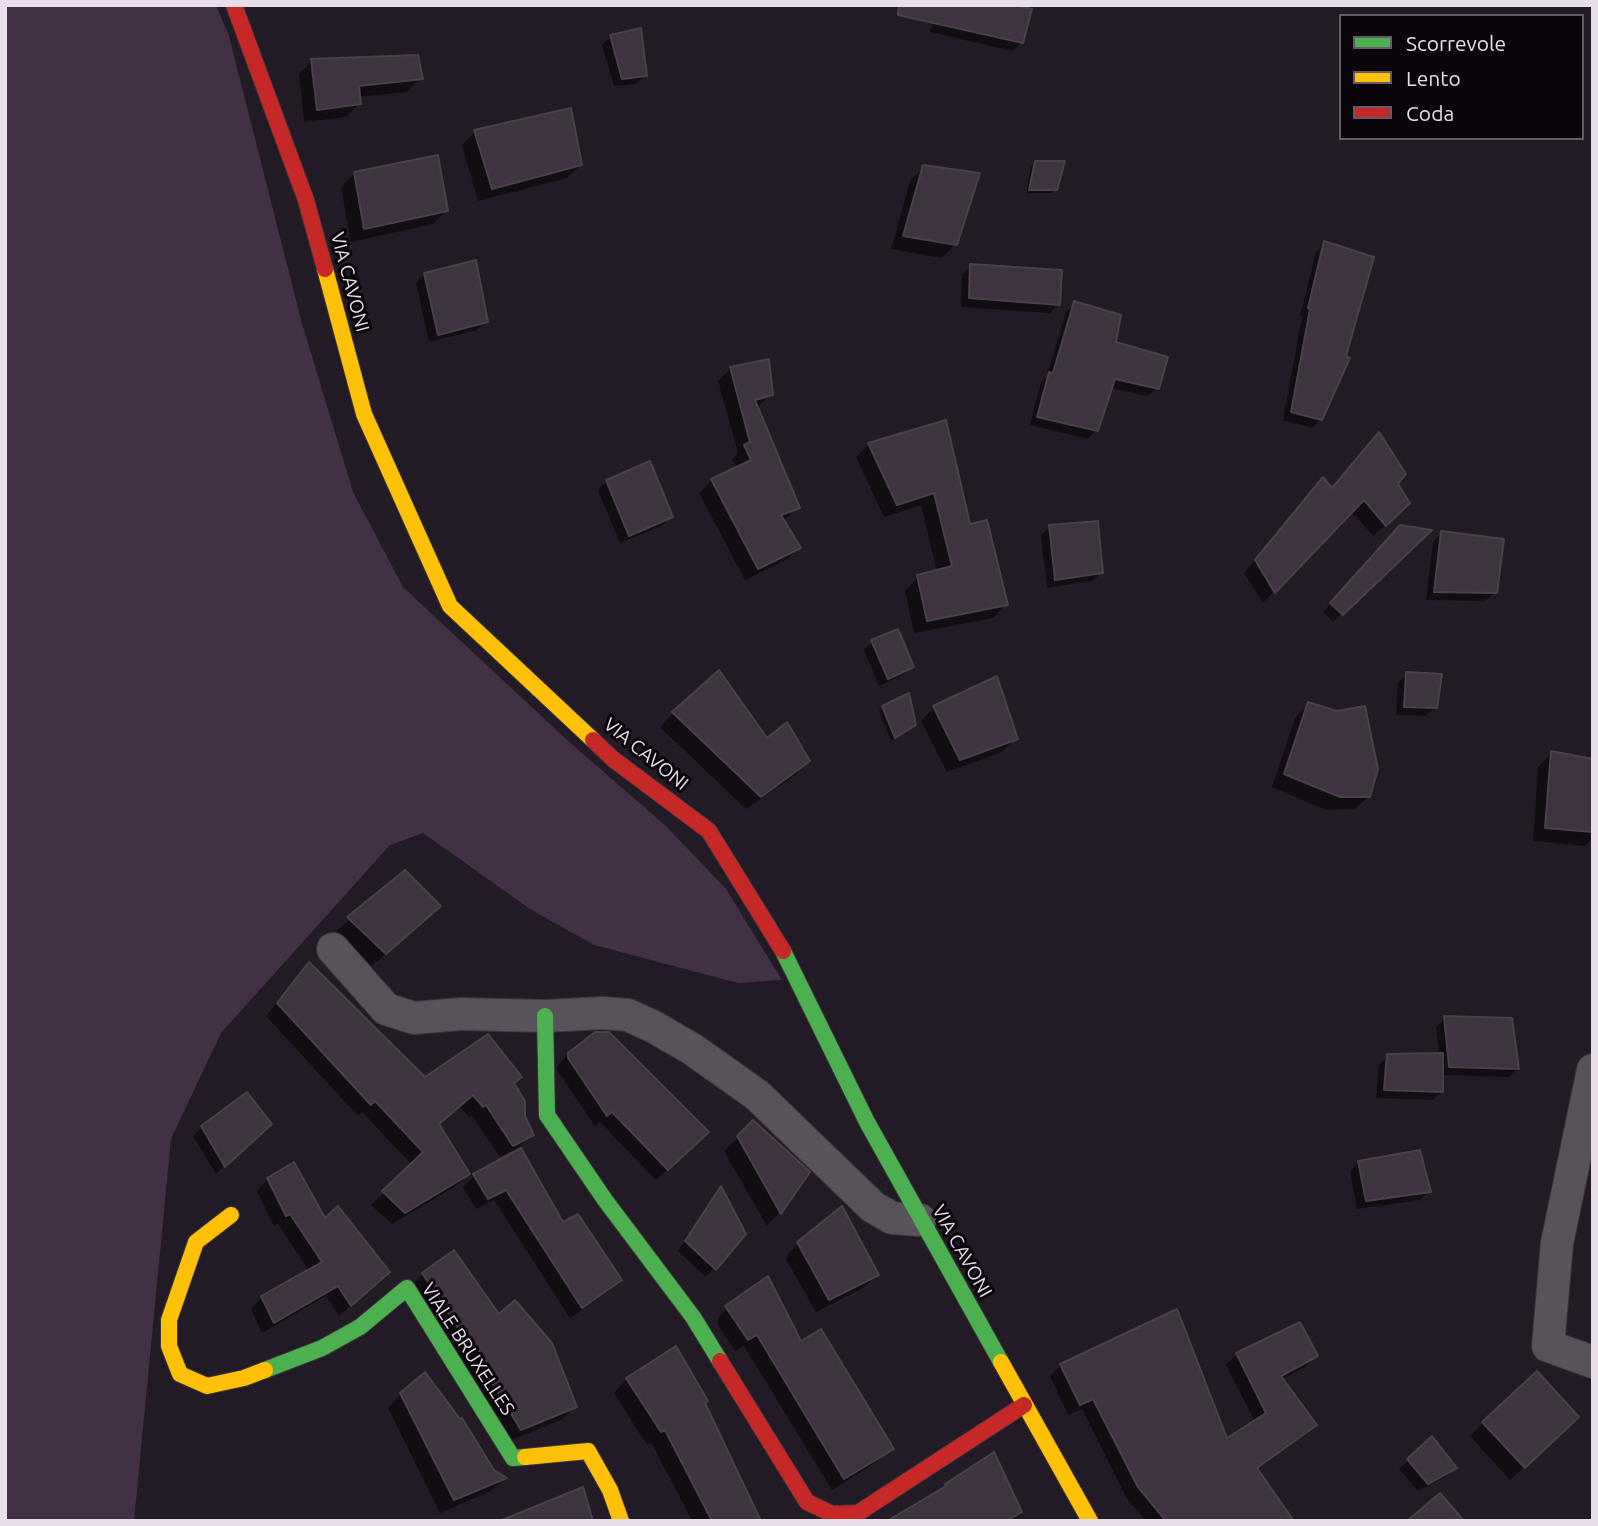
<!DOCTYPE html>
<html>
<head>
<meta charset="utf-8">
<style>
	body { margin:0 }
	#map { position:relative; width:1598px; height:1526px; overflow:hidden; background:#221a24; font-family:Ubuntu,sans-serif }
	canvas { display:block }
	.frame { position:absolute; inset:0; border:7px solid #e7dee9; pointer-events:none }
	.legend { position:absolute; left:1339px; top:14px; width:245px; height:126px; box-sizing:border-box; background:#0a050b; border:2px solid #625c64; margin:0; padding:9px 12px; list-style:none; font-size:21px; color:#e7dee9 }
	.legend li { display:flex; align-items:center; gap:14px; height:35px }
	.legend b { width:35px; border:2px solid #625c64 }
</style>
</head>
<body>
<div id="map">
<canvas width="1598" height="1526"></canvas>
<div class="frame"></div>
<ul class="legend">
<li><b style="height:9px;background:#4caf50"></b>Scorrevole</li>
<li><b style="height:9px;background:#ffc107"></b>Lento</li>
<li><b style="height:9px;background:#c62828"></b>Coda</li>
</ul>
</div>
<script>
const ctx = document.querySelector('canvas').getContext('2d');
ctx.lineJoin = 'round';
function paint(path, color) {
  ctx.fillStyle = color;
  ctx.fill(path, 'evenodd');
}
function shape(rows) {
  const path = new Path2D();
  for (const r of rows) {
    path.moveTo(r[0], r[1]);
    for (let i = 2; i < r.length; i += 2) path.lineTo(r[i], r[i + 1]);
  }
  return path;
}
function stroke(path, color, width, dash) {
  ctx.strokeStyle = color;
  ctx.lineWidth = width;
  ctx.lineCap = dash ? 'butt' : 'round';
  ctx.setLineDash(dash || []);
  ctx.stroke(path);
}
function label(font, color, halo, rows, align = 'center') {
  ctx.font = font + ' Ubuntu,sans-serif';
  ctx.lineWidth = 6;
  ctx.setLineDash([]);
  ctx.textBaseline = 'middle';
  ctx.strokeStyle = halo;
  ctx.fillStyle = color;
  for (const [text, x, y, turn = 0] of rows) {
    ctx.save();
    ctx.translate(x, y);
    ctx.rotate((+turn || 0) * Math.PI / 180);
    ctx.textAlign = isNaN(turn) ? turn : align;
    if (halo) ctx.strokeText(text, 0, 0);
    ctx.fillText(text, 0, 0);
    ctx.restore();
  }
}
const green = shape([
	[5,5,216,5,229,36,301,320,353,492,403,587,566,739,667,827,726,889,782,980,738,983,594,945,530,909,423,833,390,845,221,1033,171,1139,134,1521,5,1521]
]);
const shadow = shape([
	[938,5,1022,42,1013,51,930,32],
	[611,36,645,76,636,84,614,86,602,45],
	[312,61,421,78,407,92,358,97,359,104,346,117,304,122,299,74],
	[475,132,581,165,567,178,478,201,462,145],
	[1035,163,1056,189,1052,193,1026,193,1031,167],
	[924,167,955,244,942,258,891,249,910,181],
	[355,173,447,210,433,224,351,242,341,187],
	[1325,243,1321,419,1312,428,1283,420,1302,317,1300,316,1316,252],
	[971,266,1058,304,1050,313,961,307,962,274],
	[424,274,486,321,477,330,429,342,416,283],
	[1075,303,1157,388,1148,396,1110,388,1096,430,1088,439,1030,425,1041,382,1047,376,1066,312],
	[731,368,771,394,757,408,798,508,783,521,799,548,786,560,745,580,699,493,712,480,737,468,732,459,738,453,718,381],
	[945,422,968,526,1006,605,993,618,914,633,905,591,918,577,937,572,921,505,884,517,856,457,869,444],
	[607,481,671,517,662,526,620,543,598,490],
	[1396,484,1396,515,1373,536,1351,511,1263,603,1244,573,1312,491],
	[1049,527,1101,573,1092,581,1047,588,1041,536],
	[1429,531,1333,622,1323,612,1392,536],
	[1442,533,1495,592,1486,601,1426,600,1433,542],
	[872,642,912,666,903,675,879,686,864,650],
	[1407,674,1435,707,1426,716,1396,715,1398,683],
	[1309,704,1369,796,1355,809,1326,810,1272,787,1295,718],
	[883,707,910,729,891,741,879,711],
	[934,707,1016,738,1002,752,947,772,921,721],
	[673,713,767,741,808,761,795,775,746,809,660,727],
	[1551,753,1593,760,1593,838,1585,846,1533,841,1538,767],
	[405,873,425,919,372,966,335,932],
	[297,977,425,1079,513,1084,532,1134,519,1147,500,1157,472,1116,470,1118,459,1106,437,1125,468,1174,456,1186,392,1224,371,1205,412,1165,362,1112,358,1116,266,1016],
	[1445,1018,1518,1068,1509,1077,1441,1075,1441,1092,1433,1100,1376,1098,1379,1065,1388,1056,1439,1055,1436,1027],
	[569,1054,695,1143,656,1180,600,1122,595,1126,557,1070,557,1066],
	[753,1123,808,1172,779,1213,767,1226,724,1151],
	[202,1127,261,1132,216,1174,193,1136],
	[521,1150,563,1224,620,1279,609,1291,570,1318,494,1200,476,1209,463,1187,474,1176],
	[1359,1162,1429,1192,1420,1200,1357,1209,1350,1171],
	[268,1179,324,1221,376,1283,339,1316,326,1296,262,1333,251,1309,262,1297,309,1271,278,1224,274,1226,257,1191],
	[721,1189,744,1234,706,1277,678,1251,713,1197],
	[801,1241,877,1275,863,1288,816,1312,787,1261,787,1255],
	[423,1274,499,1317,575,1407,563,1419,509,1441,411,1287],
	[730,1305,801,1343,885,1452,872,1465,832,1490,744,1346,735,1351,718,1325,718,1318],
	[1237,1354,1316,1356,1305,1367,1282,1379,1315,1425,1304,1436,1256,1470,1292,1521,1146,1521,1127,1499,1082,1409,1068,1415,1050,1376,1061,1365,1226,1441,1255,1422,1226,1365],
	[627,1379,703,1404,750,1521,692,1521,651,1442,647,1445,614,1393],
	[401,1394,493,1471,504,1479,491,1491,440,1513,388,1408],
	[1483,1423,1564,1430,1510,1480,1470,1436],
	[1432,1438,1455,1468,1447,1476,1418,1491,1399,1469]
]);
const building = shape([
	[899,5,1014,5,1032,9,1023,43,898,15,899,5],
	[641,28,647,76,622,79,610,35,641,28],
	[418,55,423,79,359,86,361,104,317,110,311,59,418,55],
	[571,108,582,165,492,189,474,130,571,108],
	[438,155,448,211,364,229,354,172,438,155],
	[1035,161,1065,161,1057,190,1029,190,1035,161],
	[923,165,980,173,957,245,903,236,923,165],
	[1324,241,1374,257,1346,356,1350,358,1322,420,1291,412,1310,309,1308,308,1324,241],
	[476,260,488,322,438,335,424,273,476,260],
	[970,264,1062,270,1060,305,969,298,970,264],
	[1074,301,1121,315,1116,342,1168,357,1159,389,1115,379,1098,431,1037,417,1049,372,1053,373,1074,301],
	[769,359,773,395,755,400,800,508,781,515,801,548,758,569,711,479,751,460,744,445,750,442,730,367,769,359],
	[946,420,970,524,987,520,1008,605,927,621,917,575,952,566,934,493,897,505,868,443,946,420],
	[1379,432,1406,474,1398,484,1410,503,1386,526,1364,500,1275,593,1255,560,1323,477,1332,488,1379,432],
	[650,461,673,517,629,536,606,480,650,461],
	[1098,521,1103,573,1055,580,1049,525,1098,521],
	[1400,525,1432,530,1343,615,1330,603,1400,525],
	[1441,531,1504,539,1497,593,1434,592,1441,531],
	[898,629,914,667,888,679,871,640,898,629],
	[719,670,767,738,787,722,810,761,761,797,672,712,719,670],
	[1406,672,1442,674,1437,708,1404,707,1406,672],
	[997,676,1018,739,960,760,933,706,997,676],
	[909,693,916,725,895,738,882,706,909,693],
	[1308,702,1337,711,1365,706,1378,769,1370,797,1340,797,1284,774,1308,702],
	[1551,751,1593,759,1593,832,1545,828,1551,751],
	[405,870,441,906,386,954,347,917,405,870],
	[309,962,425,1077,488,1034,522,1077,514,1083,525,1101,525,1116,534,1135,513,1146,486,1105,483,1107,473,1095,439,1124,470,1174,405,1213,382,1191,423,1152,375,1101,371,1105,277,1003,309,962],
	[1444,1016,1512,1018,1519,1069,1449,1067,1444,1016],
	[595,1032,609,1032,709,1132,668,1170,612,1112,607,1116,568,1058,568,1053,595,1032],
	[1443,1053,1443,1092,1384,1090,1387,1054,1443,1053],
	[247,1092,272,1124,225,1167,201,1126,247,1092],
	[753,1120,810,1172,781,1214,737,1136,753,1120],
	[521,1148,563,1222,578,1214,622,1280,582,1308,506,1190,488,1199,473,1174,521,1148],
	[1420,1150,1431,1192,1366,1201,1358,1161,1420,1150],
	[294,1162,325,1218,338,1206,390,1272,351,1306,338,1286,274,1323,261,1296,322,1262,290,1214,286,1216,267,1178,294,1162],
	[721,1186,746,1234,716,1270,685,1241,721,1186],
	[842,1206,879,1275,829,1300,797,1242,842,1206],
	[454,1250,499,1314,515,1300,552,1343,577,1407,521,1430,489,1378,496,1375,467,1334,463,1336,422,1273,454,1250],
	[768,1276,801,1341,821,1329,894,1449,844,1479,757,1335,748,1340,725,1306,768,1276],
	[1177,1309,1227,1438,1266,1413,1236,1353,1300,1322,1318,1356,1281,1376,1317,1425,1257,1468,1294,1521,1166,1521,1138,1487,1093,1399,1080,1405,1060,1364,1177,1309],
	[676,1346,708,1401,705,1403,761,1521,712,1521,665,1430,661,1432,626,1378,676,1346],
	[1537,1371,1579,1417,1525,1468,1482,1422,1537,1371],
	[425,1372,460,1419,462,1418,494,1470,507,1478,454,1500,400,1393,425,1372],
	[1432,1436,1457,1468,1428,1484,1407,1459,1432,1436],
	[994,1452,1022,1512,1006,1521,887,1521,946,1486,945,1484,994,1452],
	[583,1487,593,1521,503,1521,502,1520,583,1487],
	[1440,1493,1464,1521,1407,1521,1440,1493]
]);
const street = shape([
	[333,949,386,1009,414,1018,461,1014,545,1016,603,1013,628,1015,654,1027,692,1049,757,1095,873,1207,892,1218,920,1220],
	[1593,1070,1557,1243,1548,1346,1593,1362]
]);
const fast = shape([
	[783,951,867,1122,1001,1362],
	[545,1016,547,1115,605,1200,693,1317,720,1361],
	[265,1370,322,1348,360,1327,407,1288,513,1458,525,1457]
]);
const slow = shape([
	[325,269,364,414,450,606,593,740],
	[231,1215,196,1242,169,1320,169,1346,180,1374,207,1386,244,1378,265,1370],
	[1001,1362,1090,1521],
	[525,1457,588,1451,610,1490,621,1521]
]);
const jam = shape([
	[234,5,306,200,325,269],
	[593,740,613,759,709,831,783,951],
	[720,1361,807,1502,832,1514,858,1513,1024,1405]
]);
const streetNames = [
	["VIA CAVONI",350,282,75],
	["VIA CAVONI",646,754,39],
	["VIA CAVONI",962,1251,61],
	["VIALE BRUXELLES",468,1349,57]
];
paint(green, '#423145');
paint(shadow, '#0007');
paint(building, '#3e3440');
stroke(building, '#484149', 2);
stroke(street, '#3b353c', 34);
stroke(fast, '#3b353c', 18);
stroke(slow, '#3b353c', 18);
stroke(jam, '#3b353c', 18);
stroke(street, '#58525a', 32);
stroke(fast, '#4caf50', 16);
stroke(slow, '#ffc107', 16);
stroke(jam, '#c62828', 16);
label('19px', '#e7dee9', '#0a050b', streetNames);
</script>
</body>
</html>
